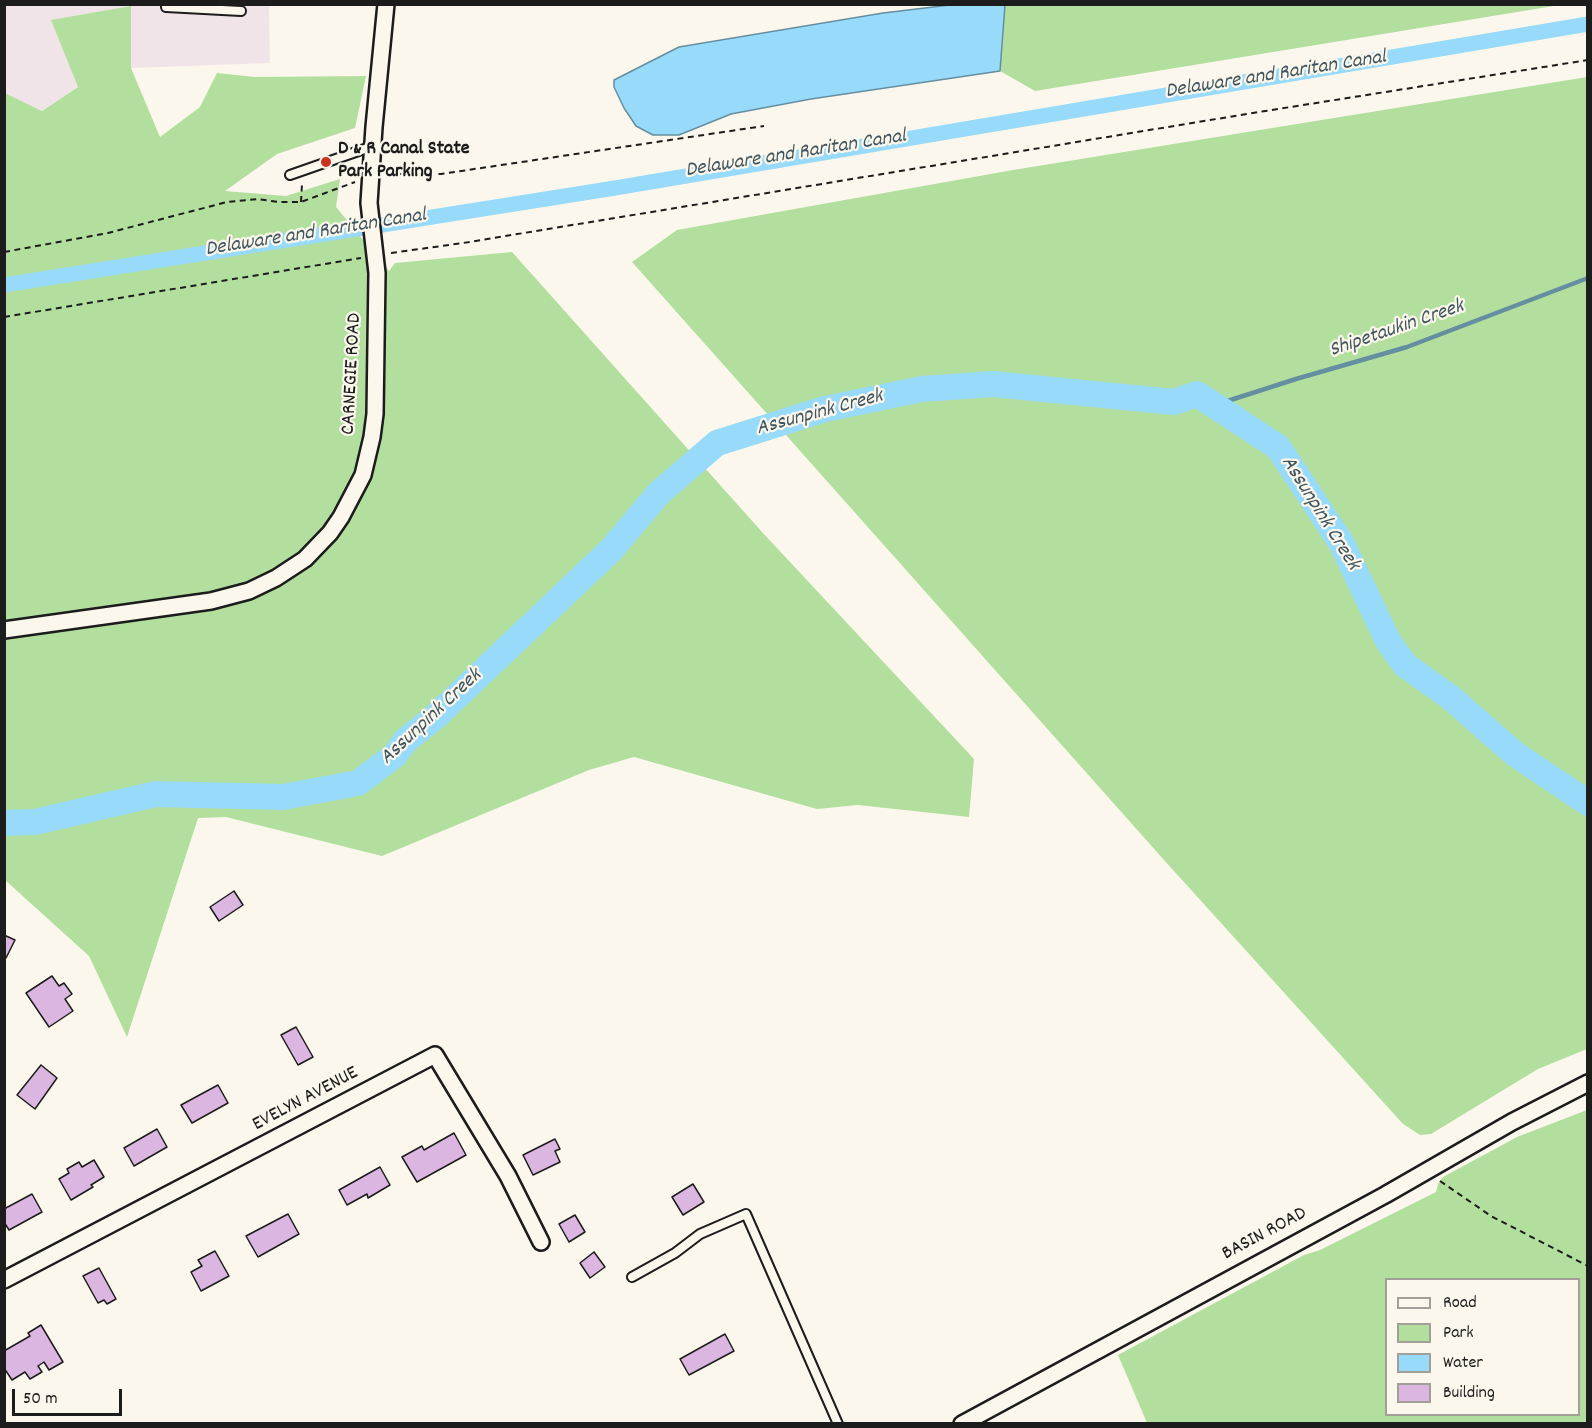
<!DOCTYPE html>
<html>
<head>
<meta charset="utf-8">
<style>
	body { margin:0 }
	#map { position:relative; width:1592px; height:1428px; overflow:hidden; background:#fbf7ec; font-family:Dekko,sans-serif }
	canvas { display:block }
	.frame { position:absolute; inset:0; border:6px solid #1c1c1c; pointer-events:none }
	.legend { position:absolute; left:1385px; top:1278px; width:195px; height:138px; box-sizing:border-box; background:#fbf7ec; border:2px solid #a29f99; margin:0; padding:8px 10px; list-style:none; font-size:18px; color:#1c1c1c }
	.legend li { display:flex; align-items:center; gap:12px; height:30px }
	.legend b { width:30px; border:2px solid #a29f99 }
	.scale { position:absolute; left:12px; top:1389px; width:110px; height:27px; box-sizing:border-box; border:3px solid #1c1c1c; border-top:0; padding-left:8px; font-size:18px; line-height:21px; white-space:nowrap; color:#1c1c1c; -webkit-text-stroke:4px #fbf7ec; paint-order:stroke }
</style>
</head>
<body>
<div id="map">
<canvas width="1592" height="1428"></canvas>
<div class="frame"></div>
<ul class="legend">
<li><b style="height:8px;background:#fbf7ec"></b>Road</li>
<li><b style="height:16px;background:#b2df9e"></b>Park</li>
<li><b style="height:16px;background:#97daf9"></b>Water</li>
<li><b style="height:16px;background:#dab6e1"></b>Building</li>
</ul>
<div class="scale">50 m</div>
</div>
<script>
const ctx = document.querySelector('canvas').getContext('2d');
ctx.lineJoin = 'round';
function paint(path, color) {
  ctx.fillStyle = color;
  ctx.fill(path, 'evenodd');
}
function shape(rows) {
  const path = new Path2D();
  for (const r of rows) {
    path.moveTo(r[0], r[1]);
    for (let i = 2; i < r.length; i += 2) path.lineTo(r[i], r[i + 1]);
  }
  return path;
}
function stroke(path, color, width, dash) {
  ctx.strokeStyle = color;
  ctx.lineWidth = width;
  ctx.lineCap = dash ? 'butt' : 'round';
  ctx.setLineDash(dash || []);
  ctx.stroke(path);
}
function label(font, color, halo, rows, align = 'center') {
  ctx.font = font + ' Dekko,sans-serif';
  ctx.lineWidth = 4.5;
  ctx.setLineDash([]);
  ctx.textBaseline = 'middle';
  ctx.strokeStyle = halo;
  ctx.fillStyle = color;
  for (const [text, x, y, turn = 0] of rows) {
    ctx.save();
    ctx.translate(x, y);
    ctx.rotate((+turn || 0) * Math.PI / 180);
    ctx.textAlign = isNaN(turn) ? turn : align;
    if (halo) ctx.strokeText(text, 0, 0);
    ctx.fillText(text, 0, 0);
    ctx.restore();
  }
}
const built = shape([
	[4,5,269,5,270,63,131,68,131,6,52,21,79,86,42,111,5,93]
]);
const green = shape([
	[1005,5,1560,5,1035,91,1000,71],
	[131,6,131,68,160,137,200,107,217,73,255,77,366,76,355,128,277,154,225,191,286,196,340,179,336,207,389,271,395,263,512,252,762,532,974,759,969,817,858,805,817,809,634,757,589,770,382,856,226,817,198,818,127,1037,89,956,5,880,5,93,42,111,78,87,51,20],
	[1587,77,1587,1049,1538,1069,1431,1134,1420,1135,1403,1124,1164,860,632,262,677,230,1013,170],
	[1587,1110,1587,1423,1147,1423,1118,1355,1304,1255,1320,1250,1436,1192,1438,1184,1443,1177,1517,1137],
	[1386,1280,1578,1280,1578,1414,1386,1414]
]);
const water = shape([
	[950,5,1005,5,1000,71,811,99,731,114,679,135,653,135,636,126,624,108,614,87,614,80,679,47,883,13,950,5]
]);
const stream = shape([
	[1215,405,1296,379,1407,347,1588,278]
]);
const canal = shape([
	[4,285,615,188,1588,24]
]);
const river = shape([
	[4,823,35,822,156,794,283,797,358,783,395,755,405,741,435,717,611,550,659,493,717,443,825,409,922,389,993,384,1174,402,1197,394,1278,447,1342,544,1388,641,1405,665,1450,697,1515,754,1588,803]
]);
const building = shape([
	[234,891,243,905,219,921,210,907,234,891],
	[4,935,15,940,6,958,4,958,4,935],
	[52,976,59,986,64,983,72,994,65,999,73,1011,49,1027,26,993,52,976],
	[296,1027,313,1057,298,1065,281,1035,296,1027],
	[41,1065,57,1078,35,1109,17,1095,41,1065],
	[218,1085,228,1103,192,1123,181,1105,218,1085],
	[157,1129,167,1147,134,1166,124,1148,157,1129],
	[454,1133,466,1155,417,1182,402,1157,422,1146,424,1150,454,1133],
	[555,1139,560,1149,555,1151,560,1162,533,1175,523,1155,555,1139],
	[94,1160,104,1177,91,1185,93,1187,71,1200,59,1179,69,1173,67,1169,79,1162,82,1167,94,1160],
	[380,1167,390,1185,368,1198,367,1194,347,1205,339,1190,380,1167],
	[693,1184,704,1202,683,1215,672,1197,693,1184],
	[32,1194,42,1212,9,1230,4,1222,4,1209,32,1194],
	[288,1214,299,1234,258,1257,246,1236,288,1214],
	[575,1215,585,1232,569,1242,559,1224,575,1215],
	[215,1251,229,1276,201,1291,191,1272,202,1266,198,1260,215,1251],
	[594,1252,605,1267,590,1278,580,1263,594,1252],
	[99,1268,116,1299,107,1304,104,1300,98,1303,83,1276,99,1268],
	[41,1325,63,1362,49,1370,44,1362,38,1366,42,1372,30,1379,25,1372,12,1380,4,1368,4,1351,30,1336,28,1333,41,1325],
	[725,1334,734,1351,689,1375,680,1359,725,1334]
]);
const path = shape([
	[386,174,441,174,764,126],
	[301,202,302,184],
	[4,252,108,233,227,202,258,199,278,202,301,202,355,182],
	[391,253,463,243,1259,112,1588,60],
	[4,317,361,258],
	[1440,1181,1491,1216,1588,1266]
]);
const lane = shape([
	[166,4,166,7,241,11],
	[290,175,373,146],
	[632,1277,675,1253,700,1234,746,1214,838,1424]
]);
const street = shape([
	[4,630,211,601,249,591,276,578,305,559,330,533,341,517,363,475,372,437,375,414,377,273,369,203,374,127,386,4],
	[4,1280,435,1055,508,1176,541,1242],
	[962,1424,1385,1195,1512,1122,1588,1083]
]);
const markers = [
	[326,162,6,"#c8321e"]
];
const poiNames = [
	["D & R Canal State",338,150],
	["Park Parking",338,173]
];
const streetNames = [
	["CARNEGIE ROAD",353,374,-87],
	["EVELYN AVENUE",306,1100,-28],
	["BASIN ROAD",1265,1235,-28]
];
const waterNames = [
	["Delaware and Raritan Canal",1276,76,-9],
	["Delaware and Raritan Canal",796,155,-9],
	["Delaware and Raritan Canal",316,234,-9],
	["Shipetaukin Creek",1397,330,-19],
	["Assunpink Creek",820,414,-15],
	["Assunpink Creek",1319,514,58],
	["Assunpink Creek",432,718,-43]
];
paint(built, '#f1e4e9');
paint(green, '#b2df9e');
paint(water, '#97daf9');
stroke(water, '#668ea1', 1.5);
stroke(stream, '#668ea1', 4.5);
stroke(canal, '#97daf9', 15);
stroke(river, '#97daf9', 26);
paint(building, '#dab6e1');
stroke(building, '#1c1c1c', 1.5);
stroke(lane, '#1c1c1c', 12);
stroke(street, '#1c1c1c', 20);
stroke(path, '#1c1c1c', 2, [6, 4.5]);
stroke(lane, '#fbf7ec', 8);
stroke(street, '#fbf7ec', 15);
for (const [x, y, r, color] of markers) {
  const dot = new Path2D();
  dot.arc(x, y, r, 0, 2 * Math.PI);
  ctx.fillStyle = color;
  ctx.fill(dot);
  stroke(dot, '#fbf7ec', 2);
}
label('bold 20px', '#1c1c1c', '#fbf7ec', poiNames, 'left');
label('20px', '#1c1c1c', '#fbf7ec', streetNames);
label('italic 21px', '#41555e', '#fbf7ec', waterNames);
</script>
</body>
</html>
